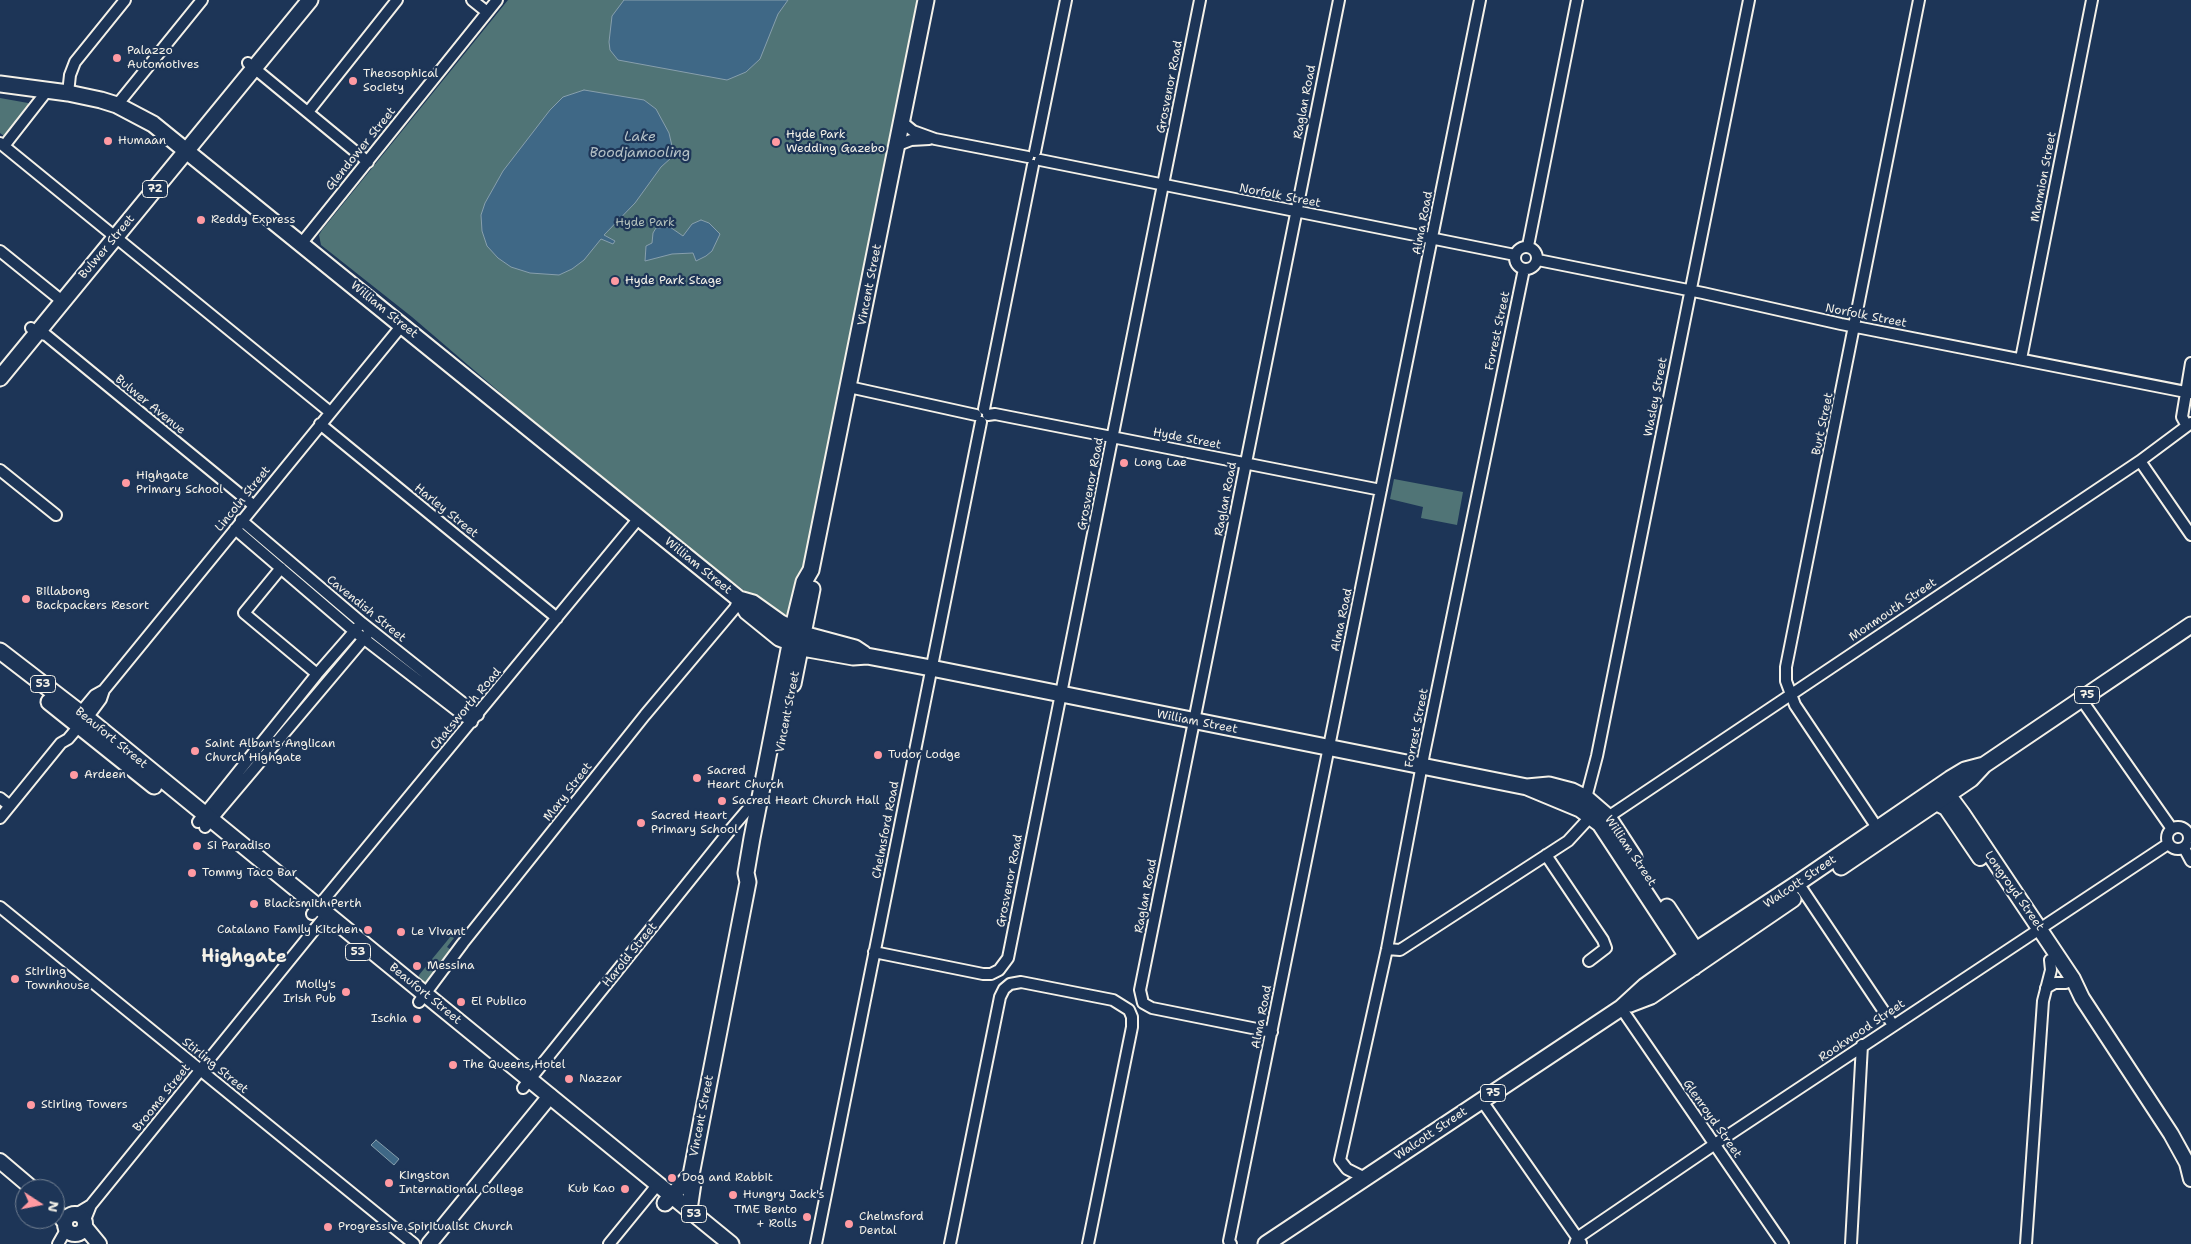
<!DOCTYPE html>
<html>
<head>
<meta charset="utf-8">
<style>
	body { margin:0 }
	#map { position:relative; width:2191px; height:1244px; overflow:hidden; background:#1d3557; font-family:"Shantell Sans",sans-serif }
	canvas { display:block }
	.north { position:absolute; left:15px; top:1179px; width:50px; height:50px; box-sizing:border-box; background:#1d3557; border:1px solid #738091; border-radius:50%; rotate:101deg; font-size:14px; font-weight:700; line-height:20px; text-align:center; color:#f4f1e8 }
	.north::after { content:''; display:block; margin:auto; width:18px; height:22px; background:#ff9aa2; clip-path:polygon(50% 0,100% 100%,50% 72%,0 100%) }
</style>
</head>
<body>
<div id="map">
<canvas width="2191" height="1244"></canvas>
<div class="north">N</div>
</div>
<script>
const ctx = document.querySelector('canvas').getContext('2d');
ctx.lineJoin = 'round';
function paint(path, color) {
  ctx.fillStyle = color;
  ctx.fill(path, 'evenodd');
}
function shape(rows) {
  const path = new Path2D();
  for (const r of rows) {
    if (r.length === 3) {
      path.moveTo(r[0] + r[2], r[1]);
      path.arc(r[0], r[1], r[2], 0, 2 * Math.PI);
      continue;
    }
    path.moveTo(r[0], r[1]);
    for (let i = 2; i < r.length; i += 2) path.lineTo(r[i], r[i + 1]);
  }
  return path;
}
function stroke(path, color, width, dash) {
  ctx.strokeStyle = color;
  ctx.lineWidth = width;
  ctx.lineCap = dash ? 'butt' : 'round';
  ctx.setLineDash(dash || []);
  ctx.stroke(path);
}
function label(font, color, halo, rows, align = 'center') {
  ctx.font = font + ' "Shantell Sans",sans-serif';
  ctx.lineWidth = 4.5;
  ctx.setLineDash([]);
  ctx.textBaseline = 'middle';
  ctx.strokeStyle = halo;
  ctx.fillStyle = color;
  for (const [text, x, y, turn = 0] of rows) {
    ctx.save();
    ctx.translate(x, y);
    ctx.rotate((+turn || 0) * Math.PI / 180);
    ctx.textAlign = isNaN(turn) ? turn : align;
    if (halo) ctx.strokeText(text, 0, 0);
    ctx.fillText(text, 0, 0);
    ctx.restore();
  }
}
const green = shape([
	[508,0,917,0,806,555,794,604,788,614,781,616,775,614,712,566,517,407,412,317,321,245,319,235,322,230],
	[0,98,28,103,28,108,4,136,0,133],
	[1394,479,1463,492,1457,525,1421,518,1423,507,1390,499],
	[451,936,454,938,447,947,454,952,428,987,418,979,419,975]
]);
const water = shape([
	[624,0,788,0,778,14,760,59,746,72,727,80,618,60,610,50,609,42,612,16,624,0],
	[584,90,644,100,656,109,669,133,672,146,671,158,661,167,635,203,604,235,615,241,613,244,601,239,584,260,572,269,559,275,530,273,511,267,498,258,487,246,482,231,481,215,485,203,503,171,550,110,563,97,584,90],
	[701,220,709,223,720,234,712,251,706,256,696,261,693,253,672,254,645,261,646,246,652,243,653,233,656,228,670,227,683,236,692,224,701,220],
	[376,1140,399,1159,394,1165,371,1145,376,1140]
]);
const street = shape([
	[472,0,487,12],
	[248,63,368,162],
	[68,93,70,75,75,62,125,0],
	[117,105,202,0],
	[308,112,397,0],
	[902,122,913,131,935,139,1028,157],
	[0,143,330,412],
	[898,145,911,140,929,139],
	[4,146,47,91],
	[1035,152,1066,0],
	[1040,160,1515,255],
	[301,244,497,0],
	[1528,246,1577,0],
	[1526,258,11],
	[0,251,62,301],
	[1538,260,1703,293,1841,324,2191,393],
	[31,328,37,333,46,335,253,505],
	[2021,359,2092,0],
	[849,387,976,415],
	[984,409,1033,165],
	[988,415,995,414,1381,490],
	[320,424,557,618],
	[2187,426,2182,417,2191,363],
	[2140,461,2191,535],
	[0,470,56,515],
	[241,520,362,623,478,715],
	[235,529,354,631,472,722],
	[281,568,244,613,317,674],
	[2081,699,2172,829],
	[80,713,95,695,104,690,403,324],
	[87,718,101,699,104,690],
	[0,798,10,806],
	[1586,798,1597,756,1749,0],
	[1608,817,2140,461,2191,423],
	[0,818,61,743,68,739,79,726],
	[198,822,317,674,358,627],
	[2178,838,11],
	[205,827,367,635],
	[1878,829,1795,705,1786,681,1786,667,1919,0],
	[2184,848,2191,861],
	[1546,855,1603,940,1606,948,1589,961],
	[1798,883,1893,1025],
	[0,907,414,1244],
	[312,914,639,518],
	[1387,949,1400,950,1568,841,1591,816],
	[874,952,983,974,991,974,999,970,1008,958,1200,0],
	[2046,988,2055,983,2066,983],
	[419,1002,463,943,645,715,735,608,739,599],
	[1621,1008,1783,1244],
	[1272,1032,1152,1008,1143,1003,1140,990,1339,0],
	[523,1088,731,829,748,809,760,800],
	[1482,1101,1581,1243],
	[1365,1178,1347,1169,1340,1160,1387,949,1424,754,1524,269],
	[76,1214,91,1205],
	[85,1220,91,1205,327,914],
	[58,1244,66,1230],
	[609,1244,658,1184],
	[816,1244,981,422],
	[950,1244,1000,997,1004,989,1010,984,1021,982,1113,1000,1129,1010,1132,1017,1132,1027,1088,1244],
	[1231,1244,1229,1241,1480,0],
	[1575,1244,1577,1238,1715,1144,2168,844],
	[1851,1244,1862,1045],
	[2026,1244,2043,1001,2051,970,2050,960]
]);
const secondary = shape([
	[1942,786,1962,813,2073,979,2082,998,2171,1134,2187,1163,2191,1179],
	[1936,803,1946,808,1980,858],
	[0,1161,33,1189],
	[55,1209,65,1223],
	[75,1224,10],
	[85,1227,99,1244],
	[429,1244,550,1096]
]);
const primary = shape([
	[0,84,68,93,101,100,117,105,153,124,739,599,747,612,779,638,808,649,853,657,867,656,931,668,1527,787,1580,809,1600,824,1694,967],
	[0,378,310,0],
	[739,599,753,603,781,623,803,634,855,648,864,654],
	[0,651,87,718,731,1244],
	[793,684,812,589],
	[49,702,154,786],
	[1527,787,1549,785,1572,791,1586,798,1608,817,1634,857],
	[1841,867,1971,779,1984,765,2191,625],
	[1667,907,1700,957],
	[1630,1004,1651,996,1793,899],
	[665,1203,691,1175],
	[689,1210,693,1183,691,1175,748,882,746,873,752,838,795,619,804,582,811,570,926,0],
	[1266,1244,1621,1008,1645,986,1687,956,1798,883,1950,779,1965,770,1984,765]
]);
const markers = [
	[117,58,5,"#ff9aa2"],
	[353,81,5,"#ff9aa2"],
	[108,141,5,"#ff9aa2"],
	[776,142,5,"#ff9aa2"],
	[201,220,5,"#ff9aa2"],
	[615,281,5,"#ff9aa2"],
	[1124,463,5,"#ff9aa2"],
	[126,483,5,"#ff9aa2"],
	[26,599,5,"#ff9aa2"],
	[195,751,5,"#ff9aa2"],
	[878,755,5,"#ff9aa2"],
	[74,775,5,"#ff9aa2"],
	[697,778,5,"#ff9aa2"],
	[722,801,5,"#ff9aa2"],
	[641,823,5,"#ff9aa2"],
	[197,846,5,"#ff9aa2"],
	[192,873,5,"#ff9aa2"],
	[254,904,5,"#ff9aa2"],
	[368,930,5,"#ff9aa2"],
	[401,932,5,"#ff9aa2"],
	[417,966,5,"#ff9aa2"],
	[15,979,5,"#ff9aa2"],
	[346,992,5,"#ff9aa2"],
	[461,1002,5,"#ff9aa2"],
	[417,1019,5,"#ff9aa2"],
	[453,1065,5,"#ff9aa2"],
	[569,1079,5,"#ff9aa2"],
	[31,1105,5,"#ff9aa2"],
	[672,1178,5,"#ff9aa2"],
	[389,1183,5,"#ff9aa2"],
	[625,1189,5,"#ff9aa2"],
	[733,1195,5,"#ff9aa2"],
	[807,1217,5,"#ff9aa2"],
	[849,1224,5,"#ff9aa2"],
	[328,1227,5,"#ff9aa2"]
];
const shields = [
	[155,189,25],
	[43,684,25],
	[2087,695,25],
	[358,952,25],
	[1493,1093,25],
	[694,1214,25]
];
const shieldNames = [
	["72",155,189],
	["53",43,684],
	["75",2087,695],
	["53",358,952],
	["75",1493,1093],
	["53",694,1214]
];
const poiNames = [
	["Palazzo",127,51],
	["Automotives",127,65],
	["Theosophical",363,74],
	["Society",363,88],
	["Hyde Park",786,135],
	["Wedding Gazebo",786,149],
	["Humaan",118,141],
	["Reddy Express",211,220],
	["Hyde Park Stage",625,281],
	["Long Lae",1134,463],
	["Highgate",136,476],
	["Primary School",136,490],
	["Billabong",36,592],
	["Backpackers Resort",36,606],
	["Saint Alban's Anglican",205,744],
	["Church Highgate",205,758],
	["Tudor Lodge",888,755],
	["Sacred",707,771],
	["Heart Church",707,785],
	["Ardeen",84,775],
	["Sacred Heart Church Hall",732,801],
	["Sacred Heart",651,816],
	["Primary School",651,830],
	["Si Paradiso",207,846],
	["Tommy Taco Bar",202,873],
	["Blacksmith Perth",264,904],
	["Catalano Family Kitchen",358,930,"right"],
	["Le Vivant",411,932],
	["Messina",427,966],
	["Stirling",25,972],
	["Townhouse",25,986],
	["Molly's",336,985,"right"],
	["Irish Pub",336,999,"right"],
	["El Publico",471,1002],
	["Ischia",407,1019,"right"],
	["The Queens Hotel",463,1065],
	["Nazzar",579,1079],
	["Stirling Towers",41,1105],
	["Kingston",399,1176],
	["International College",399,1190],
	["Dog and Rabbit",682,1178],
	["Kub Kao",615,1189,"right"],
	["Hungry Jack's",743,1195],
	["TME Bento",797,1210,"right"],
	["+ Rolls",797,1224,"right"],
	["Chelmsford",859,1217],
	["Dental",859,1231],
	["Progressive Spiritualist Church",338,1227]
];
const streetNames = [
	["Grosvenor Road",1170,87,-79],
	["Raglan Road",1305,102,-79],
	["Glendower Street",361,149,-51],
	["Marmion Street",2044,177,-79],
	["Norfolk Street",1280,196,11],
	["Alma Road",1423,223,-79],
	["Bulwer Street",107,247,-50],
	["Vincent Street",870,285,-79],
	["William Street",384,310,39],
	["Norfolk Street",1866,316,11],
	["Forrest Street",1498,331,-78],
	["Wasley Street",1656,397,-79],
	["Bulwer Avenue",150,405,39],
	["Burt Street",1823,424,-78],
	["Hyde Street",1187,439,11],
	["Grosvenor Road",1091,484,-79],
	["Lincoln Street",243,499,-51],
	["Raglan Road",1226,499,-79],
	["Harley Street",446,511,39],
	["William Street",698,566,39],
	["Cavendish Street",366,609,39],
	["Monmouth Street",1893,610,-34],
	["Alma Road",1342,620,-78],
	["Chatsworth Road",466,709,-50],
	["Vincent Street",788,712,-79],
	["William Street",1197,722,11],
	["Forrest Street",1417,728,-79],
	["Beaufort Street",111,738,39],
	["Mary Street",568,792,-52],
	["Chelmsford Road",886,830,-79],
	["William Street",1630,851,56],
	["Grosvenor Road",1010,881,-79],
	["Walcott Street",1800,882,-34],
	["Longroyd Street",2014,891,55],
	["Raglan Road",1146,896,-79],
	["Harold Street",630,955,-51],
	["Beaufort Street",425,994,39],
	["Alma Road",1262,1017,-79],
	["Rookwood Street",1862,1031,-34],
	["Stirling Street",215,1066,39],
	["Broome Street",162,1098,-51],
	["Vincent Street",702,1116,-79],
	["Glenroyd Street",1712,1119,55],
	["Walcott Street",1431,1134,-34]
];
const parkNames = [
	["Hyde Park",645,223]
];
const waterNames = [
	["Lake",640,137],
	["Boodjamooling",640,153]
];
const districtNames = [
	["Highgate",244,957]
];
paint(green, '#507476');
paint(water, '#3f6886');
stroke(water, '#879fad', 1);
stroke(street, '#f4f1e8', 14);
stroke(secondary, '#f4f1e8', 18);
stroke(primary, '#f4f1e8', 19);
stroke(street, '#1d3557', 10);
stroke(secondary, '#1d3557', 14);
stroke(primary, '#1d3557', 15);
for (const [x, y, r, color] of markers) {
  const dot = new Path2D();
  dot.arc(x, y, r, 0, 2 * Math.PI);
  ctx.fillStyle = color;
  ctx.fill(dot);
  stroke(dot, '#1d3557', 2);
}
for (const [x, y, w] of shields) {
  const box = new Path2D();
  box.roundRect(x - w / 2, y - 8.5, w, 17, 4);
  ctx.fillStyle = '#1d3557';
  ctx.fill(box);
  stroke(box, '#f4f1e8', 1);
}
label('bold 11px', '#f4f1e8', null, shieldNames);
label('12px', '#f4f1e8', '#1d3557', poiNames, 'left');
label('12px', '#f4f1e8', '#1d3557', streetNames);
label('12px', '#b2bfba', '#1d3557', parkNames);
label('italic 14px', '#b5c1c6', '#1d3557', waterNames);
label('bold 18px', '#f4f1e8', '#1d3557', districtNames);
</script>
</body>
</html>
